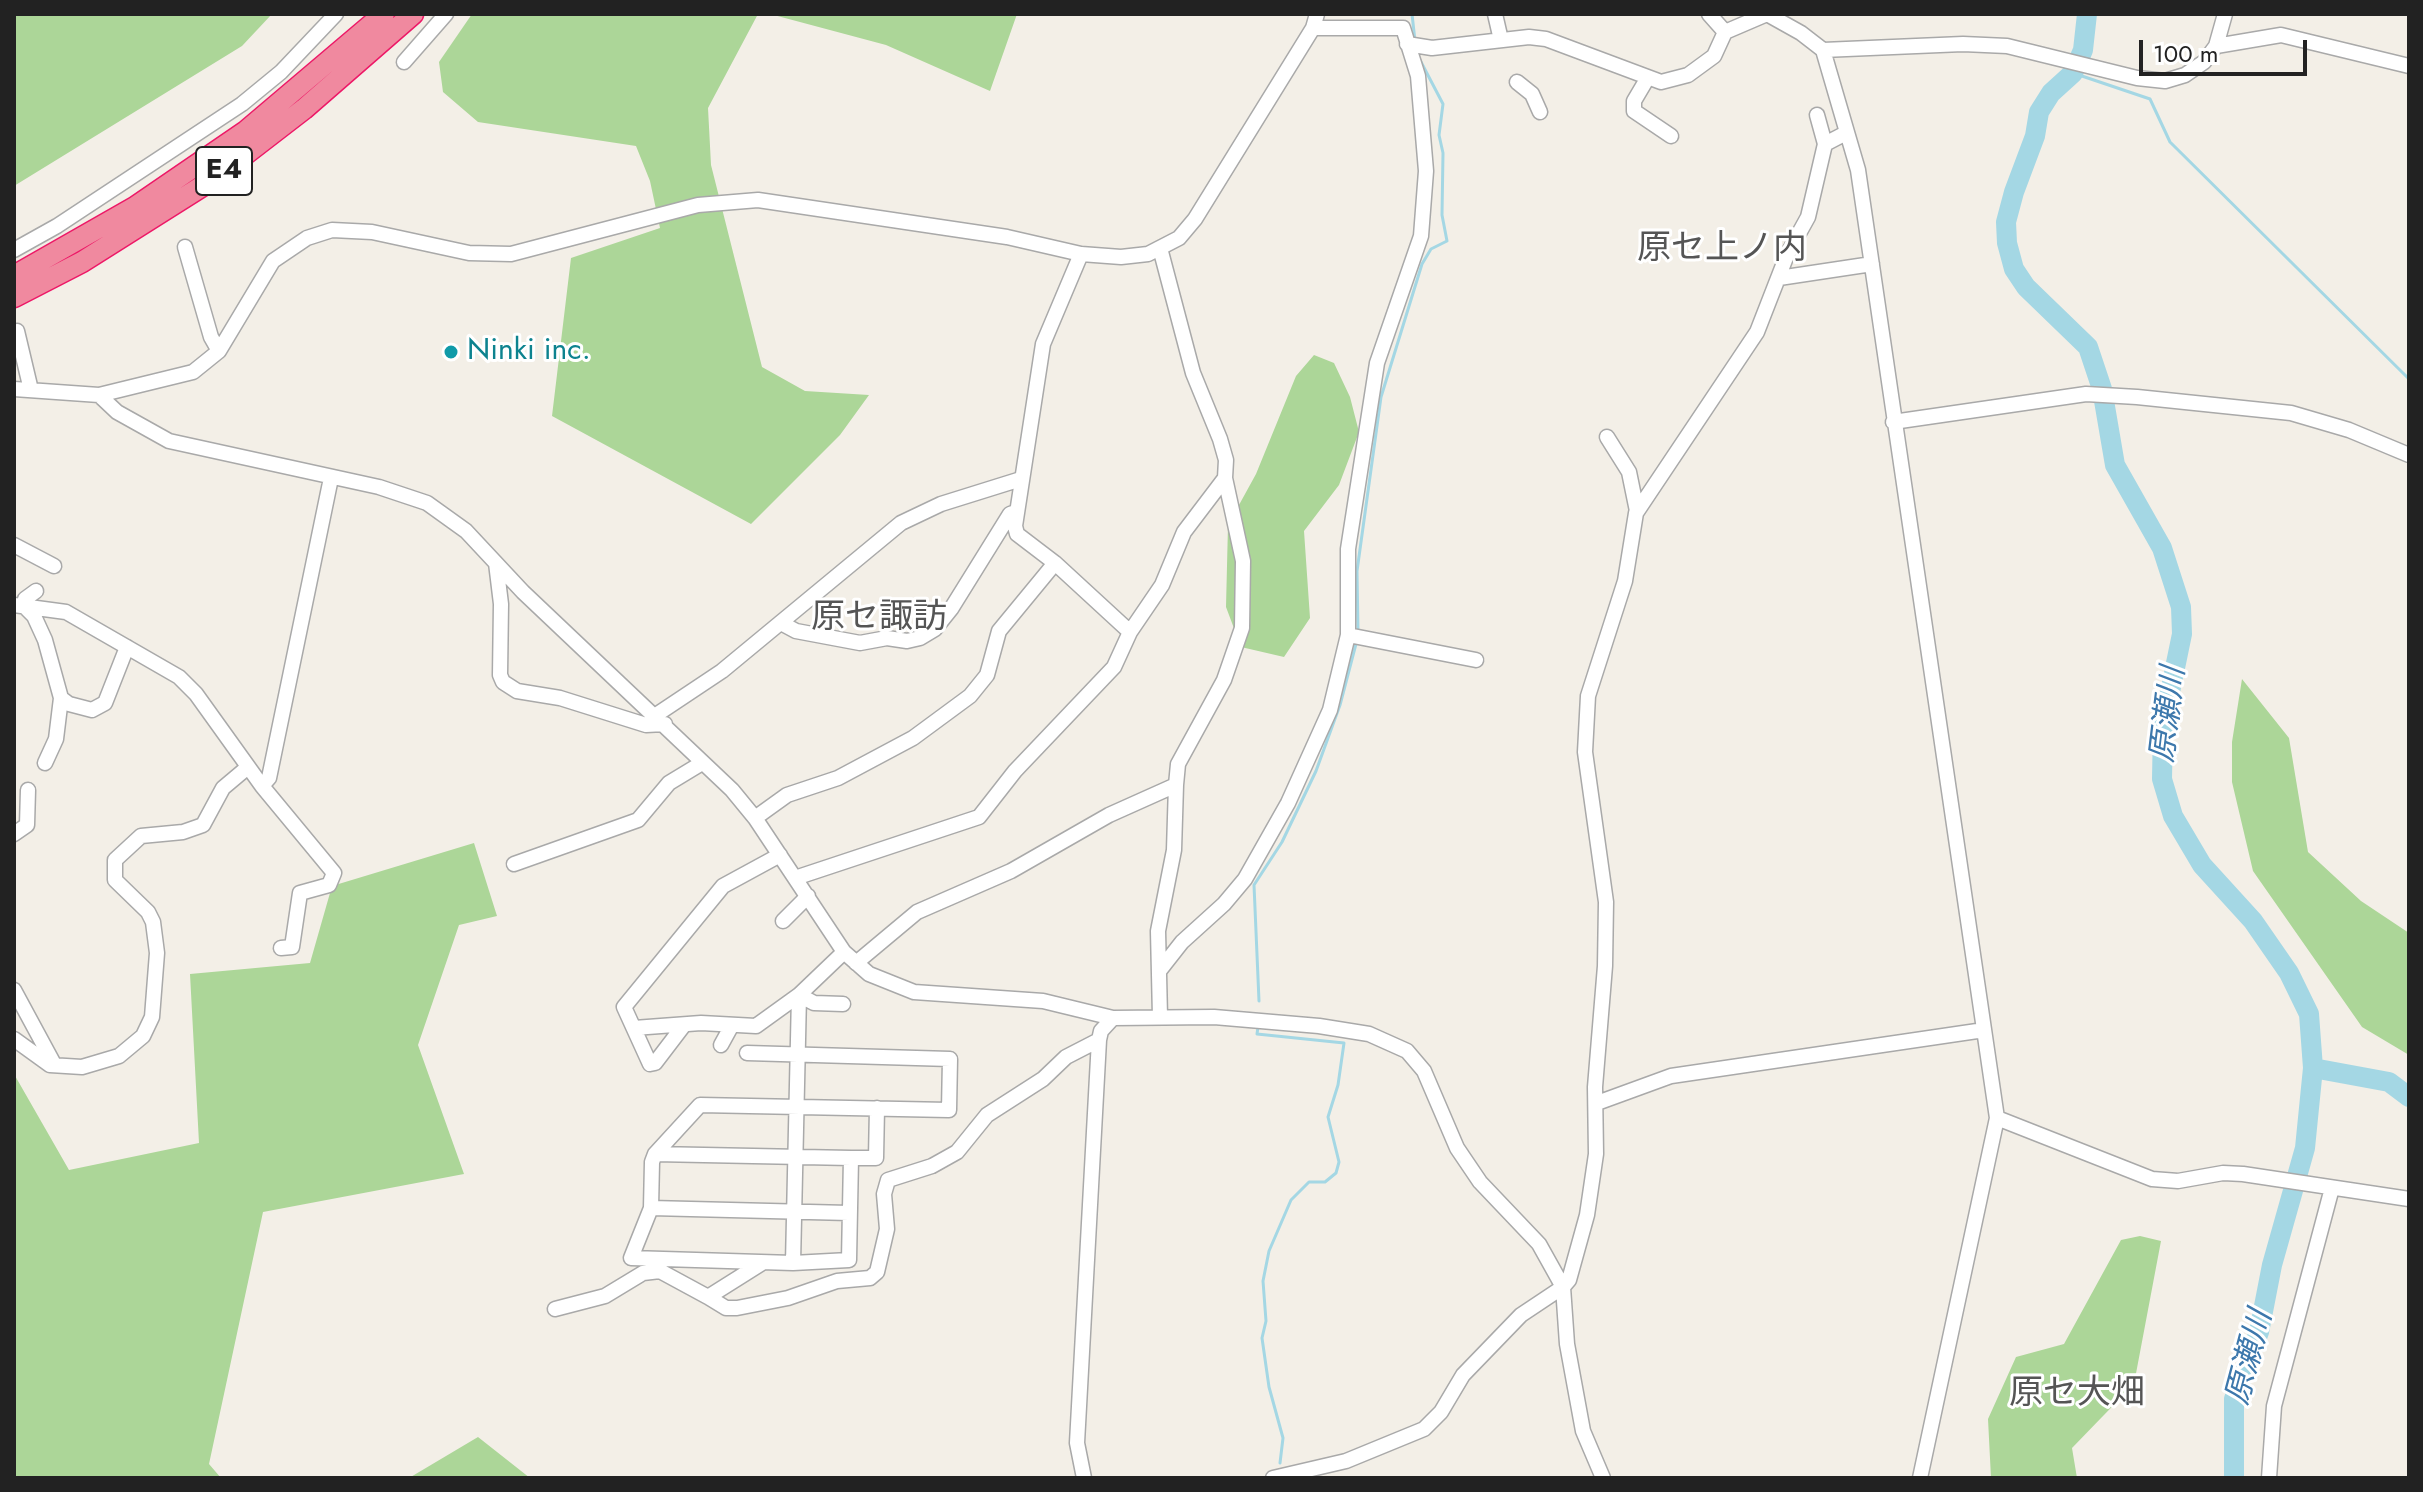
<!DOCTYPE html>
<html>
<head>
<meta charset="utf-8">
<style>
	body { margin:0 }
	#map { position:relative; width:2423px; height:1492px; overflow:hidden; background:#f3efe7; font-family:Jost,sans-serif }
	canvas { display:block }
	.frame { position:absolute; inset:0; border:16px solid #222; pointer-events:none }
	.scale { position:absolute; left:2139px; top:40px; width:168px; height:36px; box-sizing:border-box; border:4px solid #222; border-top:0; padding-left:10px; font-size:24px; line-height:28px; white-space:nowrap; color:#222; -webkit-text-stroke:6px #fff; paint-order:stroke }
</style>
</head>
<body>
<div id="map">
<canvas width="2423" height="1492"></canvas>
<div class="frame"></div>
<div class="scale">100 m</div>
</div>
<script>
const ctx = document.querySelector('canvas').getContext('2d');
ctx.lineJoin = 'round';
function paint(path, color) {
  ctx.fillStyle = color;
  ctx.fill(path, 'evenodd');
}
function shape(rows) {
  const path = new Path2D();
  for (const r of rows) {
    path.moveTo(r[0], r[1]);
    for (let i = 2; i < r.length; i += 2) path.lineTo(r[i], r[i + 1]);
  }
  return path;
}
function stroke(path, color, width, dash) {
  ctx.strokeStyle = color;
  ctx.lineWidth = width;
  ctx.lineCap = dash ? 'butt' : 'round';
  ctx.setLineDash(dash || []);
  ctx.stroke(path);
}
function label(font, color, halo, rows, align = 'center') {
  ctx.font = font + ' Jost,"Noto Sans JP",sans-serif';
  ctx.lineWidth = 6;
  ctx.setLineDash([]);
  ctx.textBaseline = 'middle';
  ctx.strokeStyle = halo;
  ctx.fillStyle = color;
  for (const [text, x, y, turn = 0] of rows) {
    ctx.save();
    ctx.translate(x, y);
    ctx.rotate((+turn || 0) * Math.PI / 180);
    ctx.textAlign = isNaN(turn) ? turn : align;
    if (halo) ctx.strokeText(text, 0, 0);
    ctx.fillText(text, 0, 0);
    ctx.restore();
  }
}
const forest = shape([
	[14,14,272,14,242,46,14,186],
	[472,14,758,14,708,108,711,165,762,367,805,391,869,395,840,435,751,524,552,416,571,258,660,228,650,181,636,146,478,122,443,92,439,62],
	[770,14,1017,14,990,91,886,45],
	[1314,355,1334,363,1350,397,1359,432,1339,485,1304,531,1310,618,1284,657,1241,647,1226,607,1228,525,1256,474,1296,376],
	[2242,679,2289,738,2308,852,2361,901,2409,933,2409,1055,2362,1027,2253,871,2232,782,2232,742],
	[474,843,497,916,459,925,418,1045,464,1174,263,1212,209,1464,221,1478,14,1478,14,1074,69,1170,199,1143,190,974,310,963,332,886],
	[2140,1236,2161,1241,2134,1384,2072,1448,2077,1478,1991,1478,1988,1419,2016,1357,2064,1344,2121,1240],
	[478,1437,530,1478,409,1478]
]);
const stream = shape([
	[1412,14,1415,41],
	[2073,73,2150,99,2170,142,2409,379],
	[1358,632,1357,571,1381,397,1422,264,1431,249,1447,241,1442,215,1443,153,1439,135,1443,104,1420,60],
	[1259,1001,1254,885,1282,842,1316,771,1340,705,1357,640],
	[1258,1027,1257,1034,1344,1043,1338,1085,1328,1117,1339,1162,1336,1173,1325,1182,1309,1182,1291,1200,1269,1251,1263,1281,1266,1321,1262,1338,1269,1387,1283,1438,1280,1463]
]);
const river = shape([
	[2087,14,2083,50,2073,73,2051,93,2039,112,2035,136,2014,192,2006,222,2007,243,2014,269,2026,287,2088,347,2102,389,2115,465,2162,548,2181,607,2182,634,2163,726,2162,779,2173,816,2202,865,2253,921,2289,973,2309,1014,2313,1068,2305,1148,2272,1265,2259,1332,2234,1399,2234,1478],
	[2313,1068,2389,1082,2409,1097]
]);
const minor = shape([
	[1495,14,1501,40],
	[1709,14,1725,32],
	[1767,14,1801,33,1823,50,1858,170,1997,1118,1920,1478],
	[1407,44,1432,48,1529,37,1546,39,1661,82,1688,75,1714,56,1725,32,1767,14],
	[2216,46,2281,35,2409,66],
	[1823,50,1963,44,2007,46,2137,78,2165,81,2185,75,2204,62,2216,46,2225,14],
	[404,62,446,14],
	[1647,79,1634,101,1634,111,1671,136],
	[1517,82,1532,94,1540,112],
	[1817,115,1825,144],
	[185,247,211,337,219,351],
	[14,250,57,226,242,104,281,72,336,14],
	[1081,254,1043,344,1015,526,1017,534,1055,563,1130,632],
	[1779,278,1872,264],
	[17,331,31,390],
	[14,389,99,395,193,372,219,351,273,261,307,238,332,230,372,232,469,253,511,254,698,205,758,200,1007,237,1081,254,1121,257,1148,254,1179,238,1195,219,1313,28,1317,14],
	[99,395,117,412,169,441,379,487,427,503,466,531,523,592,732,790,755,818,844,952,869,974,914,992,1043,1001,1113,1018,1214,1017,1319,1026,1369,1034,1407,1051,1424,1071,1457,1148,1480,1182,1539,1244,1563,1287,1567,1344,1583,1431,1603,1478],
	[1893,422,2086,394,2137,397,2291,413,2349,430,2409,455],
	[1607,437,1629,472,1637,511],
	[14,545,54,566],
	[496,563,501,604,500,675,503,682,517,691,560,698,646,725,665,724],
	[36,591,25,599,24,606,34,616,45,640,61,698,69,704,92,710,105,703,127,647],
	[14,605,66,612,179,677,196,694,262,786,334,873,329,885,300,893,292,947,281,948],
	[781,623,796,631,860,643,887,638,907,641,920,638,935,629,951,609,1010,514,1016,512],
	[1348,635,1476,660],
	[656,715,722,671,901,523,941,504,1021,479],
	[45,763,56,739,61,698],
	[1176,785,1178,764,1224,680,1242,628,1243,561,1225,478],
	[262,786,269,778,331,478],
	[755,818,787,795,838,778,913,738,970,696,987,675,999,631,1055,563],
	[14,834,27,825,28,790],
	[514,864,638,820,669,783,702,763],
	[795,878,979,817,1015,771,1114,667,1130,632,1162,585,1184,532,1225,478,1226,460,1220,439,1193,373,1160,248],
	[783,921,808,896],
	[856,963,917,912,1011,871,1109,815,1176,785,1174,850,1158,931,1160,1017],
	[1160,970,1182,942,1224,904,1245,879,1288,803,1330,710,1348,635,1348,549,1377,363,1421,236,1426,171,1418,76,1403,28,1313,28],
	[14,990,54,1064],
	[684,1025,655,1063,650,1064,624,1007,723,886,780,855],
	[634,1028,701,1023,756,1026,799,995,814,1003,843,1004],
	[14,1039,50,1065,82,1067,119,1056,143,1036,152,1017,157,953,153,922,148,912,115,880,115,860,141,836,183,832,203,825,223,788,248,767],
	[721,1045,732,1025],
	[1597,1103,1671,1076,1984,1030],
	[1997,1118,2152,1179,2178,1181,2223,1173,2243,1174,2409,1199],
	[655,1154,851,1158,849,1260,793,1263,631,1258,651,1208,652,1162,655,1154,700,1105,949,1110,950,1059,747,1053],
	[851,1158,876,1158,877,1108],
	[651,1208,849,1213],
	[793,1263,799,995,844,952],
	[708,1297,726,1308,737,1308,788,1298,837,1281,870,1278,877,1272,887,1229,884,1194,888,1180,932,1166,957,1152,987,1115,1043,1079,1066,1057,1099,1040],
	[555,1309,605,1296,643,1273,660,1271,708,1297,762,1263],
	[1084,1478,1077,1443,1099,1040,1101,1031,1113,1018],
	[1273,1478,1346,1461,1424,1429,1441,1412,1463,1375,1521,1315,1563,1287,1569,1280,1587,1215,1596,1154,1595,1087,1605,966,1606,902,1585,752,1588,696,1625,581,1636,513,1757,332,1787,255,1808,217,1825,144,1846,133],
	[2269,1478,2274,1406,2332,1188]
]);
const highway = shape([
	[14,276,135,207,246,131,384,14],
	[14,297,82,262,212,180,304,109,413,14]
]);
const markers = [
	[451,352,8,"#0f9aa8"]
];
const shields = [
	[224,171,56]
];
const shieldNames = [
	["E4",224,171]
];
const cultureNames = [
	["Ninki inc.",467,352]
];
const waterNames = [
	["原瀬川",2170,715,-83],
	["原瀬川",2251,1358,-75]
];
const quarterNames = [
	["原セ上ノ内",1722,250],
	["原セ諏訪",879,619],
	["原セ大畑",2077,1395]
];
paint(forest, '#acd698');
stroke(stream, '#a4d7e4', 3);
stroke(river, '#a4d7e4', 20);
stroke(minor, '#a9a9a9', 17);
stroke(highway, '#ed1867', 23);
stroke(minor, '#fff', 14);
stroke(highway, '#f0899f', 20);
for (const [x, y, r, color] of markers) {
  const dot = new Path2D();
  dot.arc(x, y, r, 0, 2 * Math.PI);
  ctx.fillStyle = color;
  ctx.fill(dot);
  stroke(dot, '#fff', 3);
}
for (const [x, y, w] of shields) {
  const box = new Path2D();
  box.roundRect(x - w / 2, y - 24, w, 48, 6);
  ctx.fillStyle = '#fff';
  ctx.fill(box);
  stroke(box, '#222', 2);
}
label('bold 28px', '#222', null, shieldNames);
label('30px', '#0d838f', '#fff', cultureNames, 'left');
label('italic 32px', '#3d78ac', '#fff', waterNames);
label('34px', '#555', '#fff', quarterNames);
</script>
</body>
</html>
